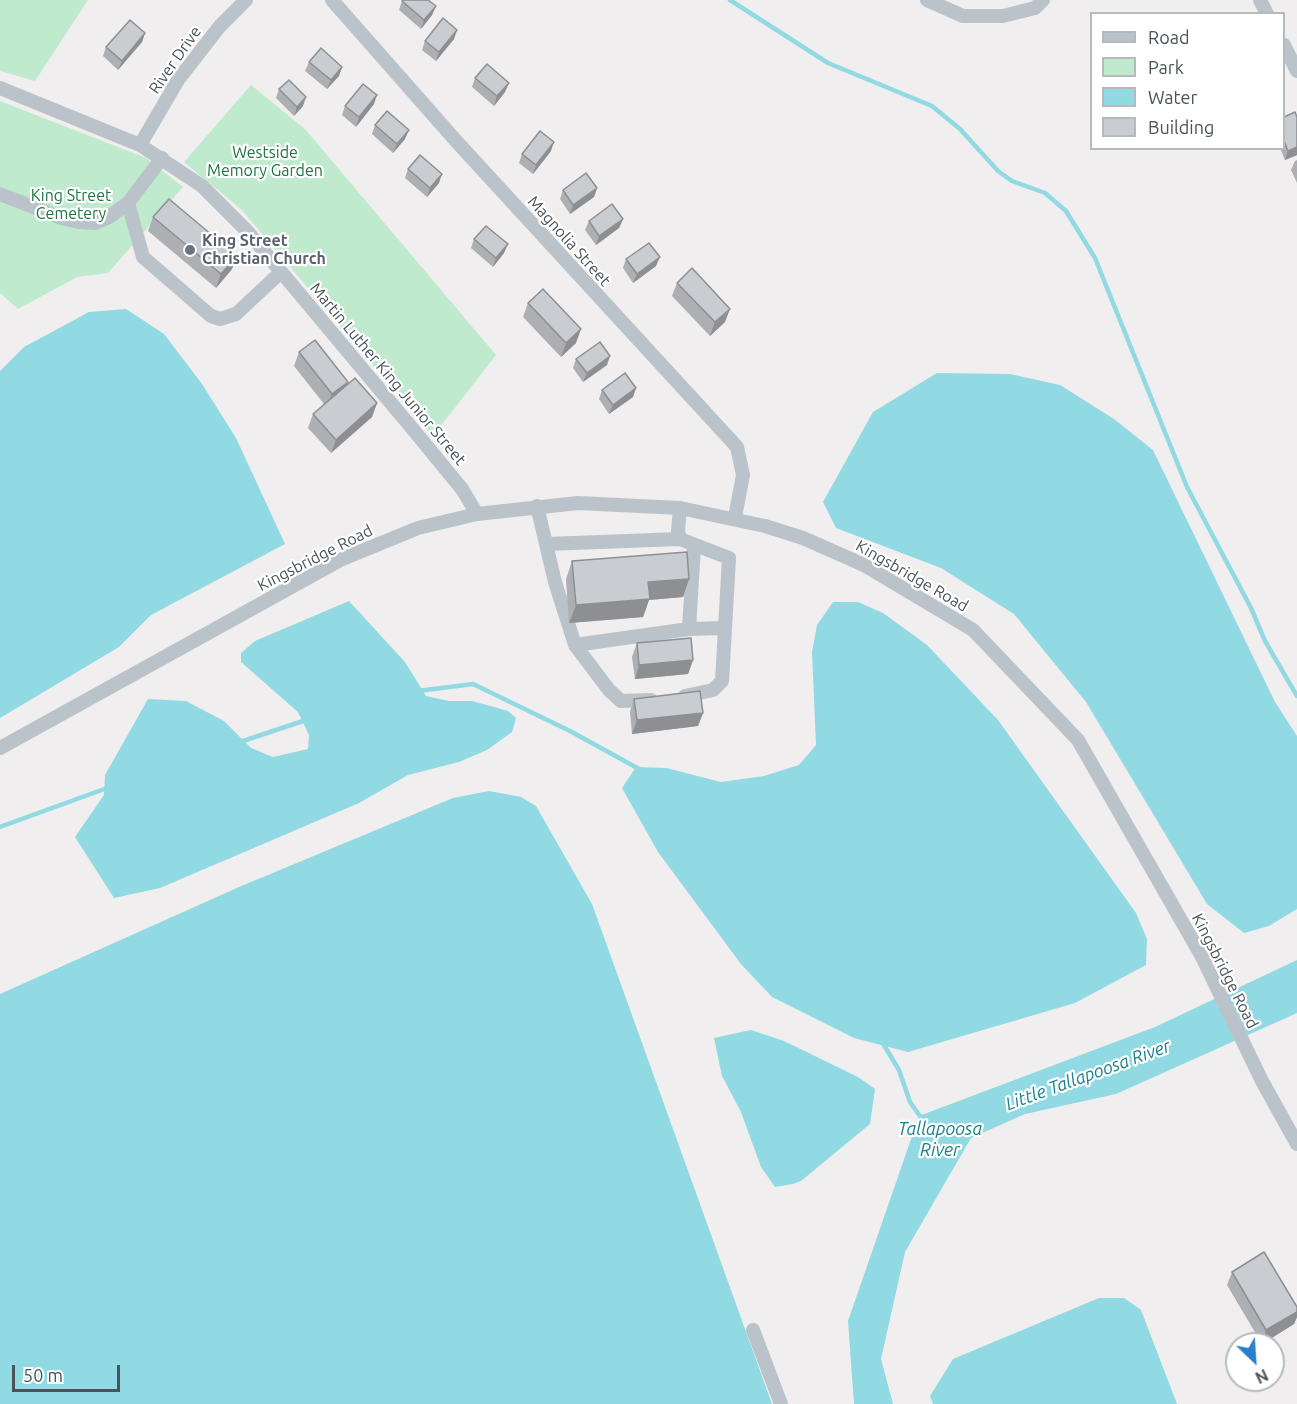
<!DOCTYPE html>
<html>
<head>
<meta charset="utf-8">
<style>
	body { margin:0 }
	#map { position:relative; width:1297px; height:1404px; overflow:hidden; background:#f0eeee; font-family:Ubuntu,sans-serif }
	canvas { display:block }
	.legend { position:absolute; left:1090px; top:12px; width:195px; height:138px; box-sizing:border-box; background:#fff; border:2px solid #b6babd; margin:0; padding:8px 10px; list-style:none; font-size:18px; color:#48535a }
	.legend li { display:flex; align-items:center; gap:12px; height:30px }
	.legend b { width:30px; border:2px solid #b6babd }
	.north { position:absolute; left:1225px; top:1332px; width:60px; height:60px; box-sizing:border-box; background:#fff; border:2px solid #b6babd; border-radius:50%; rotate:155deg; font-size:16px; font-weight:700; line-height:24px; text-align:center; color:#48535a }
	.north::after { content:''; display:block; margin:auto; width:21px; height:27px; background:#2a80ce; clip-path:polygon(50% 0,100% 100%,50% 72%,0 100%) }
	.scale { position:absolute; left:12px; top:1365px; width:108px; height:27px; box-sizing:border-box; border:3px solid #48535a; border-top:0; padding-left:8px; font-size:18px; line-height:21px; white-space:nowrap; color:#48535a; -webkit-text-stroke:4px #fff; paint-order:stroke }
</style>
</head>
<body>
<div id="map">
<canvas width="1297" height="1404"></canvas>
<ul class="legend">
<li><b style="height:8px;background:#bbc3ca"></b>Road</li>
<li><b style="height:16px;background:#c0eacd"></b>Park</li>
<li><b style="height:16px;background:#91d9e3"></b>Water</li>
<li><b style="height:16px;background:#c9ccd0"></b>Building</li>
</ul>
<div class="north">N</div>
<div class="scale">50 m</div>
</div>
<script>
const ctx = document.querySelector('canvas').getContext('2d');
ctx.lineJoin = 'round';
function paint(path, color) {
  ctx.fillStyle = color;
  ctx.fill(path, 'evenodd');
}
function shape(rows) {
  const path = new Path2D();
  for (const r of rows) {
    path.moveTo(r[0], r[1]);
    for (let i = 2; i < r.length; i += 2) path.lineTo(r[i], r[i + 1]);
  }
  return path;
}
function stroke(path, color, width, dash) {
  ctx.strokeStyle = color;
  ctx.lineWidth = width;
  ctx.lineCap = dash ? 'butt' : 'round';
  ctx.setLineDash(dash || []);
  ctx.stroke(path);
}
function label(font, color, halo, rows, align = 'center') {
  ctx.font = font + ' Ubuntu,sans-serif';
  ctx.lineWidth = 4.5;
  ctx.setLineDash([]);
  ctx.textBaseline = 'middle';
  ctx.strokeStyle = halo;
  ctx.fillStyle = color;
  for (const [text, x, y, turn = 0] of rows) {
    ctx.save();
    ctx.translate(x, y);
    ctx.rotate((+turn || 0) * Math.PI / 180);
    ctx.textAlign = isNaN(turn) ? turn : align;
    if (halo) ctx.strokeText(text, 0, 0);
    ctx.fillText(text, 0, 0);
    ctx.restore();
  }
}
const green = shape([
	[0,0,88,0,35,81,0,71],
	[251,85,305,129,496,355,433,436,242,210,184,162],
	[0,101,146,158,183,187,108,273,77,277,18,309,0,293]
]);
const water = shape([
	[126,309,164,334,202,384,236,438,285,544,151,615,119,647,0,718,0,371,24,347,89,312],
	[937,373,1010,374,1060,385,1114,419,1153,450,1275,702,1297,736,1297,909,1269,926,1244,933,1207,904,1086,702,1014,614,941,568,836,528,823,502,873,412],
	[349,601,405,662,426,696,449,701,472,701,508,711,516,718,512,732,487,750,459,762,408,775,359,803,160,888,114,898,75,837,104,795,105,775,148,699,186,701,224,721,251,748,273,757,308,749,309,735,298,712,241,662,241,653,255,641],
	[833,602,858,602,883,613,927,645,998,720,1136,913,1147,939,1146,965,1075,1003,908,1052,854,1038,772,997,741,964,658,852,622,788,636,767,666,768,721,782,764,776,799,765,816,745,812,652,817,625],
	[489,791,521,797,536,806,592,904,772,1404,0,1404,0,994,239,887,453,798],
	[1297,960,1297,1013,1116,1094,1025,1114,971,1138,905,1252,881,1359,893,1404,854,1404,848,1321,919,1116,1155,1027],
	[751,1030,784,1041,858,1077,875,1089,870,1124,801,1181,793,1184,775,1187,761,1167,741,1112,722,1076,714,1038],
	[1099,1298,1124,1298,1141,1310,1177,1404,933,1404,930,1396,953,1359]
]);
const stream = shape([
	[730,0,828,63,932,106,960,129,998,171,1012,181,1045,193,1066,211,1095,258,1187,487,1251,608,1265,641,1297,696],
	[418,691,473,684,570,731,641,770],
	[240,742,306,720],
	[0,827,110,787],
	[882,1042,899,1070,910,1102,922,1119]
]);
const minor = shape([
	[332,0,457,142,737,447,743,475,735,517],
	[927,0,963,16,1003,16,1035,8,1043,0],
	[1260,0,1267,14],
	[1284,45,1297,71],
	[0,88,140,145,202,186,247,231,416,433,462,489,477,514],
	[140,145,178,80,220,26,246,0],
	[0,194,61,218,79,222,95,223,109,217,128,203,162,158],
	[128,203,143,257,211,316,220,319,236,314,281,272],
	[537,506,555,582,575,645,609,690,621,701,651,700],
	[680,508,678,531,680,539,729,558,722,681,713,690,685,696],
	[546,544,680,539],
	[689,629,724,628],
	[575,645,689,629,694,546],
	[0,748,340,560,418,528,477,514,578,503,680,508,765,526,803,538,864,565,973,630,1078,740,1201,955,1262,1081,1297,1144],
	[753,1330,781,1404]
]);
const wall = shape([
	[402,1,436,6,432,15,421,29,399,10],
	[145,33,142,42,118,70,103,56,106,47],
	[454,39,436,61,422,50,425,41],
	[309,62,342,67,339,76,327,89,305,71],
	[475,78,505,92,494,106,472,87],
	[279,89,303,106,294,116,276,98],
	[374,104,356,127,342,115,345,106],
	[1284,117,1297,155,1285,160,1280,148,1284,148],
	[375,125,405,139,393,153,372,134],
	[551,151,533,174,519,163,522,154],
	[1297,160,1297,183,1291,170,1295,161],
	[408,169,439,183,427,197,405,178],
	[597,188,594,197,570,214,560,199,563,190],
	[153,217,232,269,216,288,148,231],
	[623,219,619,228,596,245,585,230,589,221],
	[474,239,504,253,493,267,471,248],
	[626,259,656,266,633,283,623,268],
	[677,283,725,322,710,336,672,296],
	[528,303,576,343,561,357,523,317],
	[299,352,346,385,377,403,372,417,331,453,308,428,313,414,324,404,294,366],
	[576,359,607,365,583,382,573,368],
	[636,388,633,397,609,414,599,399,602,390],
	[572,561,689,579,683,597,649,600,643,617,569,623,566,579],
	[637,643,693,660,688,674,635,679,632,657],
	[634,699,703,713,698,726,632,734,630,712],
	[1232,1272,1297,1307,1297,1317,1294,1324,1262,1344,1227,1285]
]);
const shadedWall = shape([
	[436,6,432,15,421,29,424,20],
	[457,30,454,39,436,61,439,52],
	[145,33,142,42,118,70,122,61],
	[342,67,339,76,327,89,331,80],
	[509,83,505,92,494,106,497,96],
	[377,95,374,104,356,127,359,117],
	[306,97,303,106,294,116,297,107],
	[409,130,405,139,393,153,397,144],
	[554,142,551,151,533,174,536,165],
	[1297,147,1297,155,1285,160,1288,151],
	[442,174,439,183,427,197,430,188],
	[597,188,594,197,570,214,573,205],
	[623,219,619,228,596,245,599,236],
	[508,244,504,253,493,267,496,258],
	[237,256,232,269,216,288,221,274],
	[660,257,656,266,633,283,637,274],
	[730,309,725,322,710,336,715,322],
	[581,329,576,343,561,357,566,343],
	[610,356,607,365,583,382,587,373],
	[348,382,343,395,327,408,332,394],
	[636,388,633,397,609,414,613,405],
	[377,403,372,417,331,453,336,440],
	[689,579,683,597,649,600,643,617,569,623,576,605,648,582],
	[693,660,688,674,635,679,639,665],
	[703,713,698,726,632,734,637,720],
	[1297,1312,1297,1317,1294,1324,1262,1344,1266,1330]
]);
const building = shape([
	[403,0,428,0,436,6,424,20,402,1,403,0],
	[443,18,457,30,439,52,425,41,443,18],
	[130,20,145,33,122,61,106,47,130,20],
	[321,48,342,67,331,80,309,62,321,48],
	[487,64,509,83,497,96,475,78,487,64],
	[289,80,306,97,297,107,279,89,289,80],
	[363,84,377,95,359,117,345,106,363,84],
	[387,111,409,130,397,144,375,125,387,111],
	[1295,112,1297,117,1297,147,1288,151,1284,141,1284,117,1295,112],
	[540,131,554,142,536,165,522,154,540,131],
	[420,155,442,174,430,188,408,169,420,155],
	[586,173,597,188,573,205,563,190,586,173],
	[169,199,237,256,221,274,153,217,169,199],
	[612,204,623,219,599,236,589,221,612,204],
	[486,226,508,244,496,258,474,239,486,226],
	[649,243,660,257,637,274,626,259,649,243],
	[692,268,730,309,715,322,677,283,692,268],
	[543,289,581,329,566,343,528,303,543,289],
	[315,340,348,382,332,394,299,352,315,340],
	[600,342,610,356,587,373,576,359,600,342],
	[625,373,636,388,613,405,602,390,625,373],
	[355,378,377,403,336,440,313,414,355,378],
	[687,552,689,579,648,582,650,599,576,605,572,561,687,552],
	[691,638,693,660,639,665,637,643,691,638],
	[700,691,703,713,637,720,634,699,700,691],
	[1264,1252,1297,1307,1297,1312,1266,1330,1232,1272,1264,1252]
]);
const markers = [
	[190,250,6,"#6b7280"]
];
const streetNames = [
	["River Drive",175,60,-55],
	["Magnolia Street",569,241,48],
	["Martin Luther King Junior Street",388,374,50],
	["Kingsbridge Road",315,558,-27],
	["Kingsbridge Road",912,576,30],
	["Kingsbridge Road",1225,971,63]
];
const parkNames = [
	["Westside",265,153],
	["Memory Garden",265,171],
	["King Street",71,196],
	["Cemetery",71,214]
];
const worshipNames = [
	["King Street",202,241],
	["Christian Church",202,259]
];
const waterNames = [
	["Little Tallapoosa River",1088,1075,-20],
	["Tallapoosa",940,1129],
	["River",940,1150]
];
paint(green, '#c0eacd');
paint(water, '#91d9e3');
stroke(stream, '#91d9e3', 4.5);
stroke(minor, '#bbc3ca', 14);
paint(wall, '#adafb3');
paint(shadedWall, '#8d8f92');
paint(building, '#c9ccd0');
stroke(building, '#8d8f92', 1.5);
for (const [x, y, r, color] of markers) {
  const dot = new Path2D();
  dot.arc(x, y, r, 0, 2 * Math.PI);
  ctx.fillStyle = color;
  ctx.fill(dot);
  stroke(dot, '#fff', 2);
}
label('16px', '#48535a', '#fff', streetNames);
label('16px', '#207442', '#fff', parkNames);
label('bold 16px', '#5b616d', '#fff', worshipNames, 'left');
label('italic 18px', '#197f8d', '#fff', waterNames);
</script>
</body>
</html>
